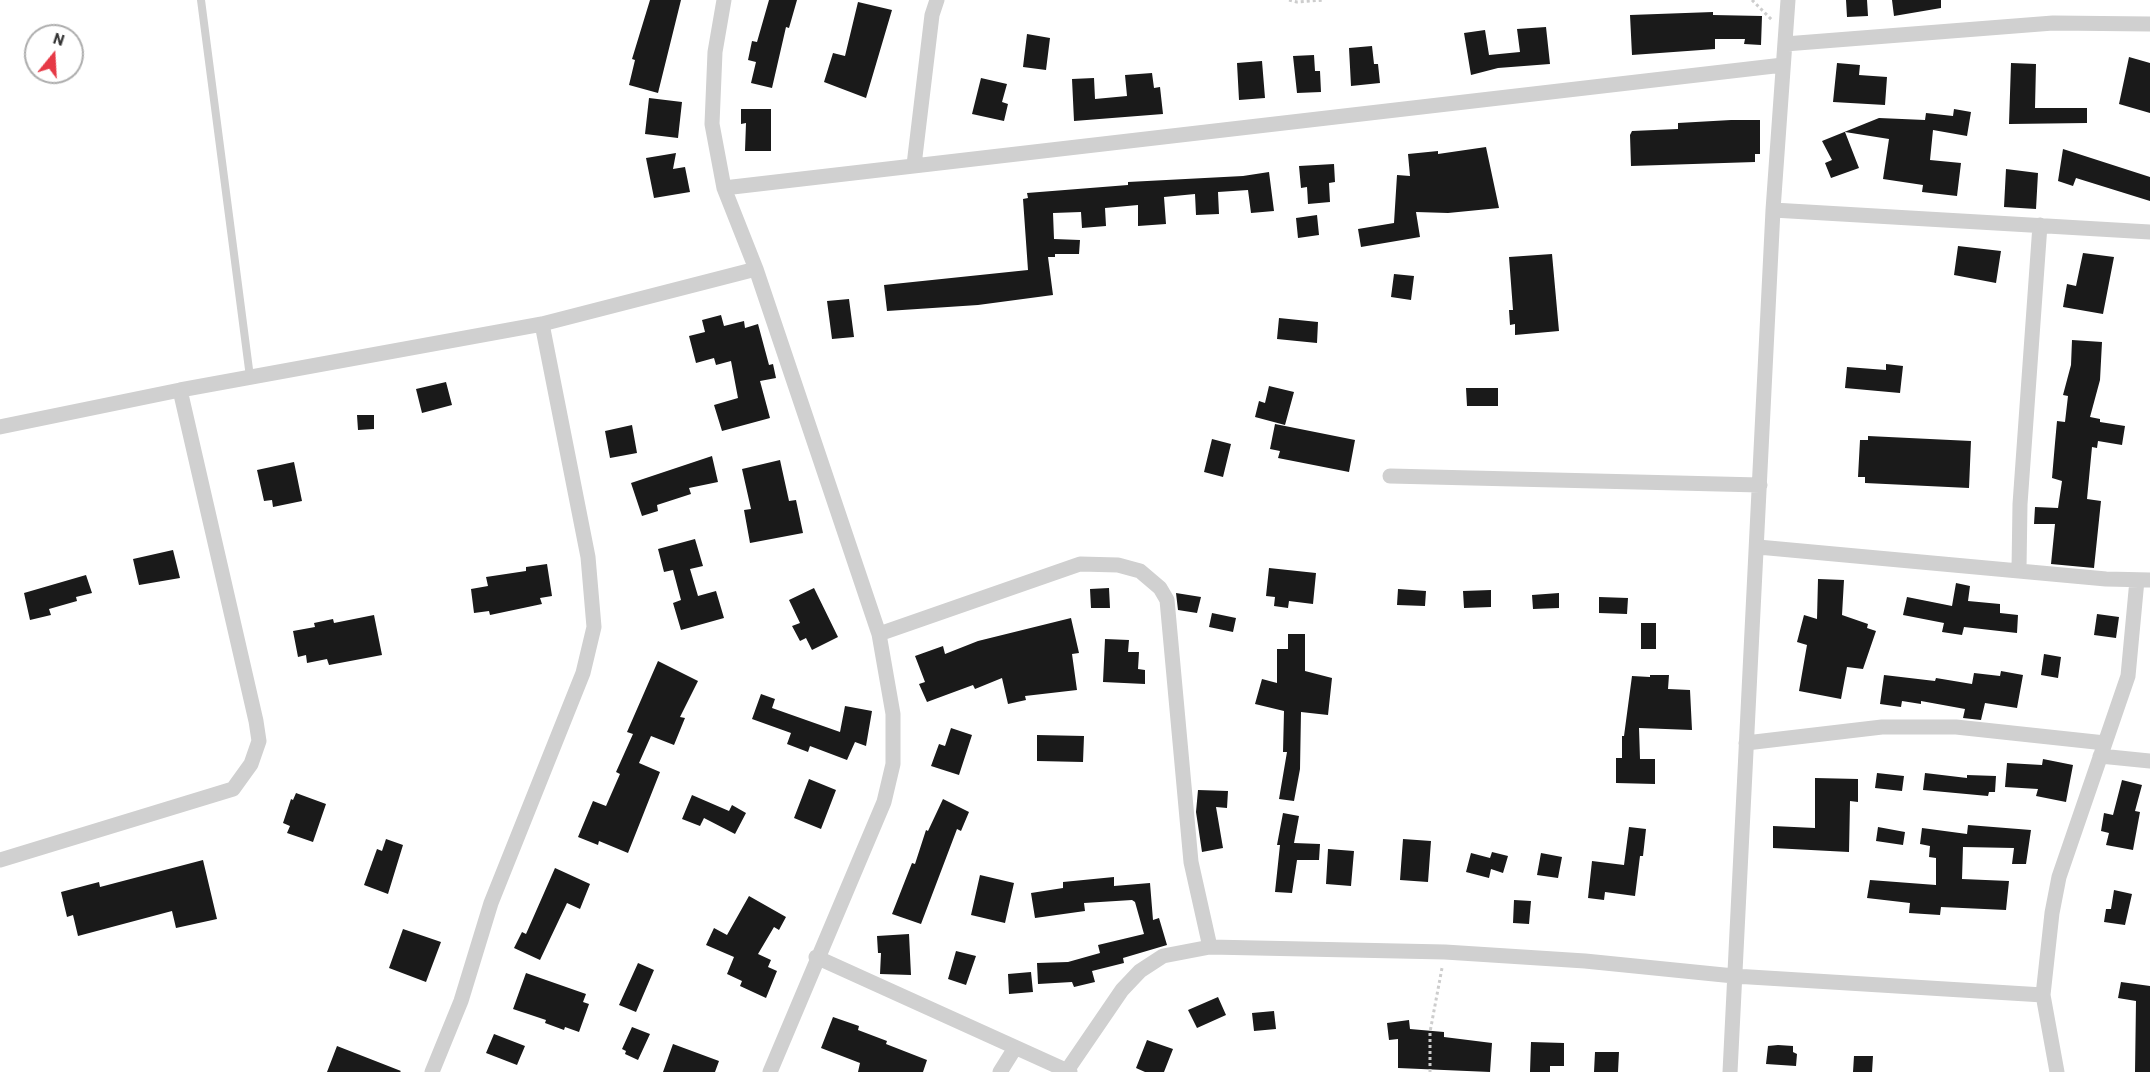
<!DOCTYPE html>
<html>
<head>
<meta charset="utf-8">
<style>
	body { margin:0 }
	#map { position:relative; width:2150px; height:1072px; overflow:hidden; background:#fff; font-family:Barlow,sans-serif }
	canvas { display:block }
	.north { position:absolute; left:24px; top:24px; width:60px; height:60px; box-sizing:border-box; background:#fff; border:2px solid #adadad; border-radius:50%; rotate:18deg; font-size:16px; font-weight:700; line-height:24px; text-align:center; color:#333 }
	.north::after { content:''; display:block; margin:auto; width:21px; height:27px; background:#e63946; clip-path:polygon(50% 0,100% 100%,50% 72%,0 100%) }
</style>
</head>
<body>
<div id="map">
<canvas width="2150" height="1072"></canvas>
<div class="north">N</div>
</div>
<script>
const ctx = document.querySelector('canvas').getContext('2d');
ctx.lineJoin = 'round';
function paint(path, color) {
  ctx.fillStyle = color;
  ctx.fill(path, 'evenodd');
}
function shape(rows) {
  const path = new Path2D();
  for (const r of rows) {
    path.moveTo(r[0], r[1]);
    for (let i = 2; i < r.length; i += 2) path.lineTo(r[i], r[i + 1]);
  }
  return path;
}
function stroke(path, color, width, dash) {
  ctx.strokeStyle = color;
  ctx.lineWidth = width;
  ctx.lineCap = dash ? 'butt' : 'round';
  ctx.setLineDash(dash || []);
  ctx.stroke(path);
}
const building = shape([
	[650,0,681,0,658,93,629,85,635,60,632,59],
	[769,0,797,0,789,28,786,27,772,88,751,83,756,62,748,60,752,41,757,42],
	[1846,0,1867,0,1868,16,1847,17],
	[1892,0,1941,0,1941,8,1894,16],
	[858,2,892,10,866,98,824,82,833,53,845,56],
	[1713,12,1713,15,1762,16,1761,45,1744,44,1745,39,1715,39,1715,49,1632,55,1630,15],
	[1546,27,1550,64,1498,68,1471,75,1464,33,1485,30,1489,55,1520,52,1517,29],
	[1027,34,1050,38,1046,70,1023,67],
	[1372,46,1374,64,1378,64,1380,83,1351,86,1349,48],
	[1314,55,1315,71,1320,71,1321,92,1297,93,1293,56],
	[2129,57,2150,63,2150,113,2119,104],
	[1262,61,1265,98,1239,100,1237,63],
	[1837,63,1860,65,1859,75,1887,77,1885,105,1833,102],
	[2011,63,2036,64,2035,108,2087,108,2087,123,2009,124],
	[1152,73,1154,88,1160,87,1163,114,1074,121,1072,79,1094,78,1095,99,1127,96,1125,75],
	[981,78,1007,84,1002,102,1008,104,1004,121,972,114],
	[649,98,682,102,678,138,645,134],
	[741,109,771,109,771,151,745,151,746,123,741,124],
	[1954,109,1971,112,1967,136,1933,130,1930,160,1961,163,1957,196,1922,192,1923,185,1883,179,1889,139,1845,132,1859,168,1831,178,1825,163,1832,160,1822,141,1879,118,1925,120,1926,113,1953,116],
	[1731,120,1760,120,1760,154,1755,154,1755,162,1631,166,1630,135,1632,131,1678,129,1678,123],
	[1486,147,1499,208,1448,213,1416,212,1420,237,1361,247,1358,229,1394,223,1397,175,1410,176,1408,154,1438,151,1438,154],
	[2063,149,2150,177,2150,201,2076,178,2073,186,2058,181],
	[676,153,673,169,685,167,690,192,654,198,646,158],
	[1334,164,1335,182,1329,183,1330,202,1308,204,1307,187,1301,188,1299,166],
	[2006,169,2038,173,2036,209,2004,207],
	[1269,172,1274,211,1251,213,1248,190,1218,192,1219,214,1196,215,1195,194,1164,197,1166,224,1138,226,1138,205,1105,208,1106,226,1082,228,1081,212,1053,213,1054,239,1080,240,1079,254,1055,254,1055,257,1048,257,1053,295,978,305,887,311,884,285,1028,270,1023,199,1028,198,1027,193,1128,185,1128,182,1243,176],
	[1317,215,1319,235,1298,238,1296,218],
	[1958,246,2001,251,1996,283,1954,275],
	[2083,253,2114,257,2103,314,2063,307,2067,284,2076,286],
	[1552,254,1559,331,1515,335,1515,324,1510,325,1509,310,1513,310,1509,257],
	[1394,274,1414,276,1411,300,1391,297],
	[849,299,854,337,832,339,827,301],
	[721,315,724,326,744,321,745,328,758,324,769,365,773,364,776,378,760,381,770,418,722,431,714,405,738,398,731,361,716,365,714,358,696,363,689,336,705,332,702,320],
	[1279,318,1318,322,1317,343,1277,339],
	[2072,340,2102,342,2100,380,2090,417,2100,419,2100,422,2125,426,2122,445,2098,441,2097,448,2092,447,2087,499,2101,501,2094,568,2051,564,2055,524,2034,524,2035,507,2058,508,2062,481,2052,478,2055,443,2057,421,2065,422,2068,396,2063,395,2071,365],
	[1886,364,1903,366,1900,393,1845,388,1847,367,1886,370],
	[446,382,452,405,422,413,416,389],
	[1269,386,1294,392,1285,425,1255,417,1259,401,1265,403],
	[1466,388,1498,388,1498,406,1467,406],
	[357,415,374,415,374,429,358,430],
	[1275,424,1355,440,1349,472,1278,458,1280,451,1270,449],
	[632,425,637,453,610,458,605,431],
	[1868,436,1971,441,1969,488,1865,483,1865,477,1858,477,1860,440,1868,440],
	[1212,439,1231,444,1223,477,1204,472],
	[712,456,718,482,689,488,691,494,657,505,658,511,642,516,631,483],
	[780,460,789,501,796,500,803,533,750,543,744,510,751,509,742,469],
	[294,462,302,501,273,507,272,500,264,501,257,470],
	[695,539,703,566,690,569,698,596,716,591,724,618,681,630,673,603,681,600,673,570,664,572,658,549],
	[173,550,180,578,139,585,133,559],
	[547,564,552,596,540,598,542,604,490,615,489,611,474,613,471,589,488,586,486,577,526,571,526,567],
	[1269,568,1316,573,1313,604,1289,601,1288,608,1274,606,1275,597,1266,596],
	[86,575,92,593,76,597,77,601,49,609,51,615,30,620,24,593],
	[1818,579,1844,580,1842,615,1868,624,1867,628,1876,631,1863,669,1847,667,1841,699,1799,691,1807,645,1797,642,1804,615,1817,619],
	[1956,583,1970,586,1968,601,2000,604,2000,613,2018,615,2017,633,1964,627,1962,635,1942,632,1944,623,1903,615,1907,597,1952,606],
	[814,588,838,637,812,650,806,638,800,641,792,626,800,623,789,600],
	[1109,588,1110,608,1091,608,1090,589],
	[1398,589,1426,591,1425,606,1397,605],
	[1491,590,1491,607,1464,608,1463,591],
	[1176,593,1201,597,1197,613,1178,610],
	[1559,593,1559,608,1533,609,1532,595],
	[1599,597,1628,598,1627,614,1599,613],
	[1212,613,1236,618,1233,632,1209,627],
	[2097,614,2119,617,2116,638,2094,635],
	[374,615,382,655,329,665,327,659,307,663,306,655,298,657,293,631,315,627,314,623,333,619,334,623],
	[1071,618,1079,653,1072,654,1077,690,1025,696,1026,700,1008,704,1002,678,975,689,973,685,927,702,919,684,925,682,915,656,943,646,945,654,978,641],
	[1641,623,1656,623,1656,649,1641,649],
	[1288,634,1305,634,1305,671,1332,678,1328,715,1301,712,1300,769,1294,801,1279,799,1287,752,1283,752,1284,711,1255,704,1262,679,1277,683,1277,649,1288,649],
	[1105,639,1129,640,1128,652,1139,652,1138,669,1145,670,1145,684,1103,682],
	[2044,654,2061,657,2058,678,2041,675],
	[658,661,698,681,680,717,685,718,674,745,651,736,639,763,660,772,628,853,599,841,598,845,578,837,593,801,606,806,620,774,616,772,633,734,627,732],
	[2001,671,2023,675,2017,708,1985,703,1981,720,1963,718,1965,709,1921,701,1921,704,1902,701,1901,707,1880,704,1884,675,1935,681,1936,678,1972,684,1974,673,2000,676],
	[1650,675,1669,675,1668,689,1690,690,1692,730,1639,728,1640,759,1655,759,1655,784,1616,783,1616,758,1622,758,1622,736,1624,736,1632,676,1650,677],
	[761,694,775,699,772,708,840,732,845,706,872,711,866,746,855,742,847,760,810,746,808,752,787,744,791,733,752,719],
	[951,728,972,735,959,775,931,766,939,744,945,746],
	[1037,735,1084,736,1083,762,1037,761],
	[2043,759,2073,765,2066,802,2036,796,2038,789,2005,787,2007,763,2042,765],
	[1877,773,1904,776,1902,791,1875,788],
	[1925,773,1967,778,1967,775,1996,776,1995,792,1989,792,1988,796,1923,790],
	[1815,778,1858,779,1858,802,1850,801,1849,852,1773,848,1773,826,1815,828],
	[809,779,836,790,821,829,794,818],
	[2122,780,2142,785,2135,811,2140,812,2133,850,2106,845,2109,833,2101,831,2104,813,2113,815],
	[1198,790,1228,791,1227,808,1216,807,1223,848,1202,852,1196,812],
	[296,793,326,804,313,842,287,833,290,826,283,823,291,799,293,800],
	[692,795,729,811,732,805,746,813,735,834,704,818,700,826,682,819],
	[943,799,969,812,961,831,957,829,921,924,892,914,912,863,915,864,926,830,928,831],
	[1283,813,1299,816,1294,843,1320,844,1319,860,1297,860,1292,893,1275,892,1280,845,1277,845],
	[1968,825,2031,830,2026,864,2012,864,2014,848,1963,847,1962,879,2009,881,2006,910,1941,907,1940,915,1909,913,1910,903,1867,898,1870,880,1936,885,1936,858,1929,857,1930,846,1920,844,1922,828,1967,834],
	[1629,827,1646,829,1643,856,1640,856,1635,896,1605,892,1604,900,1588,898,1592,861,1624,865],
	[1878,827,1905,832,1903,845,1876,841],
	[386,839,403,845,388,894,364,885,377,849,382,851],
	[1403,839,1431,841,1428,882,1400,880],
	[1328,849,1354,851,1351,886,1326,884],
	[1492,852,1508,856,1503,873,1491,869,1489,878,1466,872,1471,853,1490,858],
	[1541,853,1562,857,1558,878,1537,875],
	[203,860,217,919,176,928,172,911,78,936,73,915,67,917,61,892,99,882,100,887],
	[555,868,590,884,580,909,567,903,540,960,514,948,522,932,526,934],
	[980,875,1014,883,1005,923,971,915],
	[1114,877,1114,886,1150,883,1153,920,1159,918,1167,945,1123,958,1124,963,1092,971,1095,982,1074,987,1072,982,1038,984,1037,963,1068,962,1100,953,1098,945,1144,934,1135,902,1132,900,1084,903,1085,911,1035,918,1031,893,1063,888,1063,882],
	[2114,890,2132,894,2125,925,2104,922,2106,909,2111,909],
	[749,896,786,917,779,930,774,927,758,954,771,960,768,967,777,971,766,998,740,986,742,981,727,974,734,957,706,945,714,928,727,935],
	[1514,900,1531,901,1529,924,1513,923],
	[403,929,441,942,426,982,389,968],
	[909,934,911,975,880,974,881,953,878,953,877,936],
	[956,951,976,956,966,985,948,979],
	[638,963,654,970,636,1012,619,1005],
	[1031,972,1033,992,1009,994,1008,974],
	[526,973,586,994,583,1002,589,1004,579,1032,565,1027,564,1030,545,1023,546,1020,513,1009],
	[2121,982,2150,986,2150,1072,2135,1072,2136,1001,2118,998],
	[1218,997,1226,1015,1197,1028,1188,1010],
	[1274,1011,1276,1029,1254,1031,1252,1013],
	[833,1017,859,1026,858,1030,887,1041,886,1044,927,1060,923,1072,858,1072,860,1063,821,1048],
	[1409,1020,1410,1029,1444,1032,1444,1037,1492,1043,1490,1072,1398,1068,1398,1039,1389,1040,1387,1023],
	[632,1027,650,1034,638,1060,625,1054,626,1051,622,1049],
	[494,1034,525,1046,517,1065,486,1053],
	[1147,1040,1173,1049,1164,1072,1145,1072,1136,1068],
	[1531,1042,1564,1043,1564,1066,1550,1066,1550,1072,1530,1072],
	[673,1044,719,1061,715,1072,663,1072],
	[1778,1045,1793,1046,1793,1052,1797,1054,1796,1066,1766,1064,1768,1046],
	[337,1046,401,1071,400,1072,327,1072],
	[1595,1052,1619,1052,1618,1072,1594,1072],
	[1854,1056,1873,1056,1872,1072,1853,1072]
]);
const path = shape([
	[1289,0,1297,2,1324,0],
	[1752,0,1772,20],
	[1430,1072,1430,1032,1442,968]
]);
const lane = shape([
	[201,0,250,377]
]);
const street = shape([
	[724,0,715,52,712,124,724,188,756,269,879,634,893,714,893,764,884,802,770,1072],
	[1785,44,2053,23,2150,24],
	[914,165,932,15,937,0],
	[724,188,1783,65],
	[1773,210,2150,232],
	[0,427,180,390,542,324,756,269],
	[1390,476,1760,485],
	[1758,547,2106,579,2150,580],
	[2019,569,2020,504,2040,225],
	[879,634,1080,564,1118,565,1140,571,1160,588,1167,600,1191,862,1210,947],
	[1746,743,1882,727,1956,727,2105,743],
	[2100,756,2150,761],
	[0,860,233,789,251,764,259,741,256,721,180,390],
	[816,957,1070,1072],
	[1068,1069,1122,990,1140,971,1163,956,1210,947,1445,952,1585,961,1734,976,2043,995],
	[432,1072,461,1001,491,903,583,673,594,627,588,557,542,324],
	[1000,1072,1015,1048],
	[1730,1072,1773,210,1788,0],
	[2057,1072,2043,995,2052,913,2059,877,2128,676,2137,580]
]);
paint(building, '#1a1a1a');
stroke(path, '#cdcdcd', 3, [3, 3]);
stroke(lane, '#d0d0d0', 8);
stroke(street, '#d0d0d0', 15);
</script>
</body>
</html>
